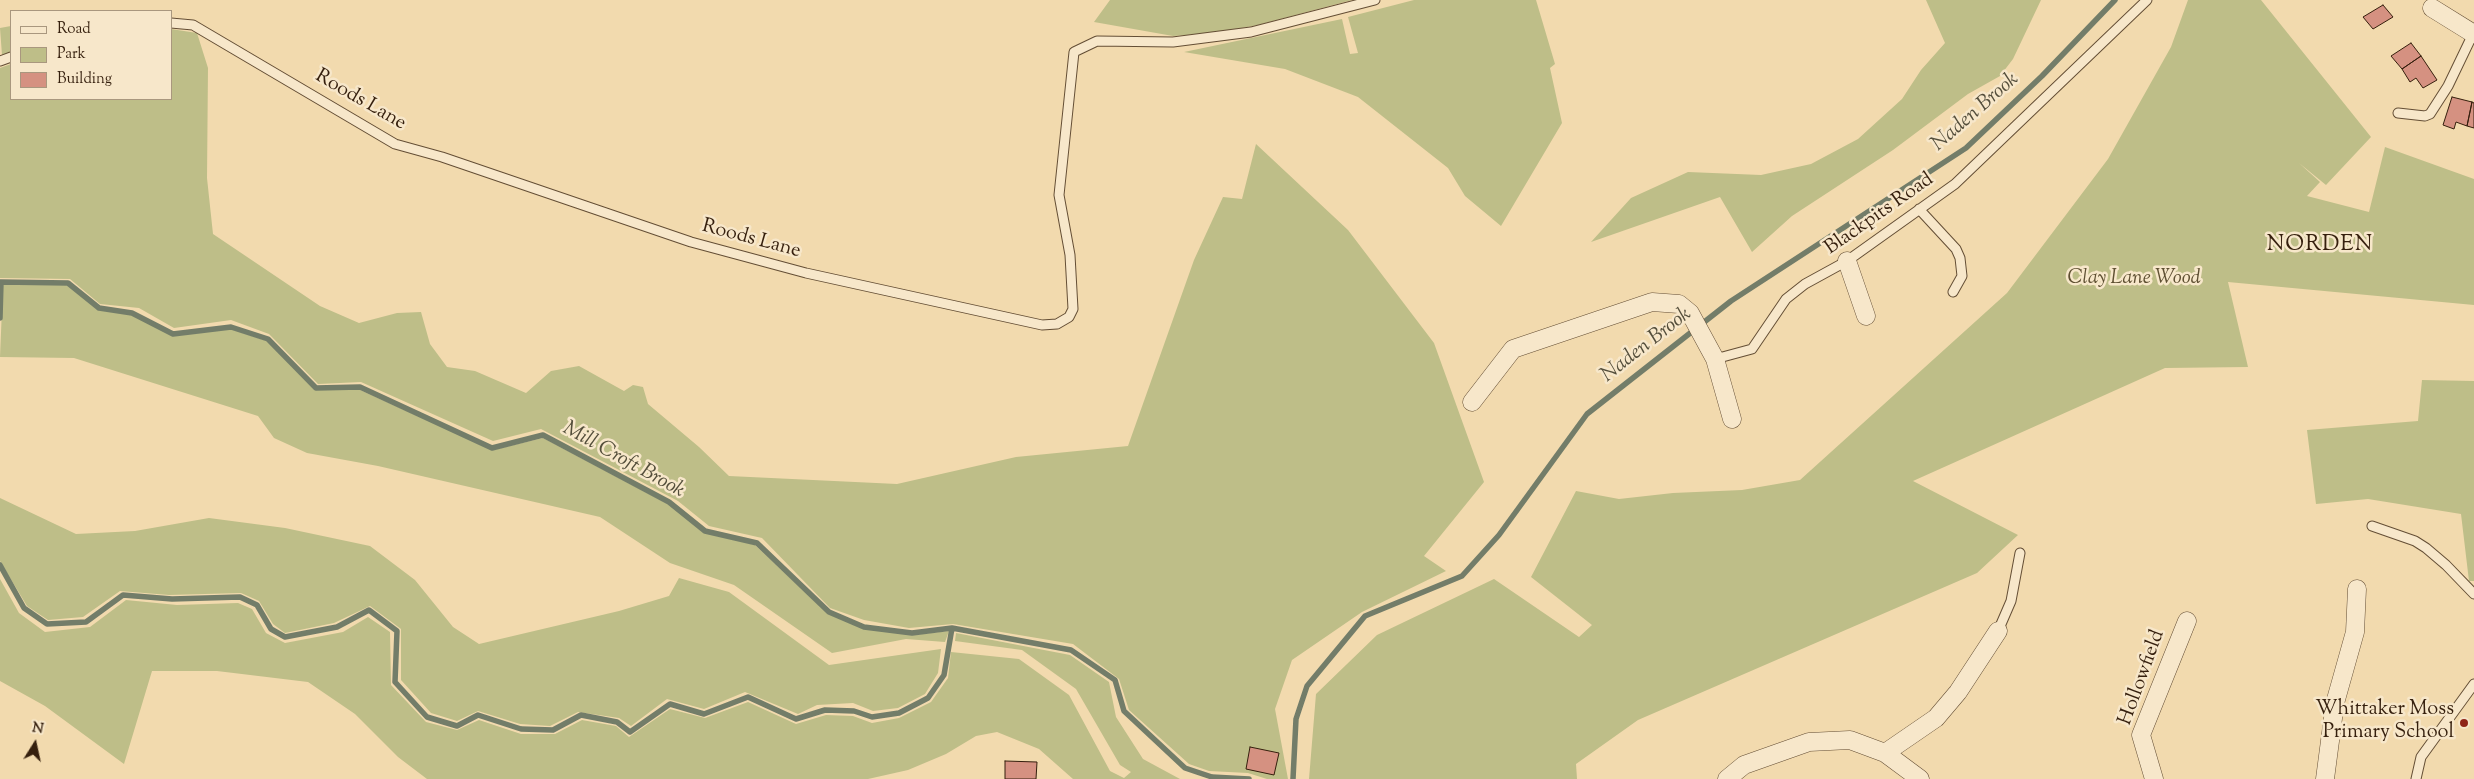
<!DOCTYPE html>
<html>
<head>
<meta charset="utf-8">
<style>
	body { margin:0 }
	#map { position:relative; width:2474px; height:779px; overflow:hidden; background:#f2daae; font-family:"Sorts Mill Goudy",serif }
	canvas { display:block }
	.legend { position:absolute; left:10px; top:10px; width:162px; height:90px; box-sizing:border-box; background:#f7e7ca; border:1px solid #a9977e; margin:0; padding:6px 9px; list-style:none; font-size:15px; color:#351f0d }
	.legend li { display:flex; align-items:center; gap:10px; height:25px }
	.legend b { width:25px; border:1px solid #a9977e }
	.north { position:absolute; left:10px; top:719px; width:50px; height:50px; -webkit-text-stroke:4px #f7e7ca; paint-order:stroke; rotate:10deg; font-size:14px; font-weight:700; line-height:20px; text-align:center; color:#351f0d }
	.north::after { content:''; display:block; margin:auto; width:18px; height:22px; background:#351f0d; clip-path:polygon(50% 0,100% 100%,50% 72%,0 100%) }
</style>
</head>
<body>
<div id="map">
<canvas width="2474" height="779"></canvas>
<ul class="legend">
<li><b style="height:6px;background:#f7e7ca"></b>Road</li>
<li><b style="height:14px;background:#bebe88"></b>Park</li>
<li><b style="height:14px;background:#d59181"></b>Building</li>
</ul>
<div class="north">N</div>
</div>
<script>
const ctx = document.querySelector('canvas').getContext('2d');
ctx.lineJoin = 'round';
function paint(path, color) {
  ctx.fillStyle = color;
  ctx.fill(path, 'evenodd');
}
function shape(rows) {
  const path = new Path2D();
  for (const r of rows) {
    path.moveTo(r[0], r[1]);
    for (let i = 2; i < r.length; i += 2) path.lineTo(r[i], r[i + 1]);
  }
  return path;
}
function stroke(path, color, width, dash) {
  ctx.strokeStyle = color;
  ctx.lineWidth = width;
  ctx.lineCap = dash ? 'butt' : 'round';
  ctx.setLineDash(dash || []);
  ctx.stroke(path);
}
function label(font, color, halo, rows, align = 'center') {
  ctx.font = font + ' "Sorts Mill Goudy",serif';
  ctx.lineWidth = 5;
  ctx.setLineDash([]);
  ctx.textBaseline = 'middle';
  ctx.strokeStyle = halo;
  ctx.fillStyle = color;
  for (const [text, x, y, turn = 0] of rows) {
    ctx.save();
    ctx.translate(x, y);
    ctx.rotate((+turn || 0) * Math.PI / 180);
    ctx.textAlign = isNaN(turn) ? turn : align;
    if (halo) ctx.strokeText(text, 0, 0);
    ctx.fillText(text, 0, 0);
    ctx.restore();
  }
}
const green = shape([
	[1110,0,1352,0,1258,25,1214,33,1173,36,1094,22],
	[1414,0,1536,0,1555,64,1550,68,1562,123,1501,226,1465,196,1448,168,1358,97,1285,69,1184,52,1342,19,1350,54,1358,53,1348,17],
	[1926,0,2041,0,2013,59,2000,76,1968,94,1893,150,1792,216,1752,252,1720,197,1591,242,1631,198,1688,172,1761,175,1811,164,1858,139,1902,99,1921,70,1945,43],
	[2188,0,2261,0,2371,137,2326,185,2299,163,2320,182,2307,196,2369,212,2385,147,2474,179,2474,305,2228,282,2248,367,2165,368,1913,481,2018,535,1977,573,1638,720,1576,764,1577,779,1309,779,1316,694,1377,635,1494,579,1579,637,1592,625,1531,577,1576,491,1619,499,1673,493,1742,490,1800,480,2007,293,2108,159,2171,47],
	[11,26,11,52,2,55,0,28],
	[171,29,197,33,208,68,207,178,213,234,320,306,359,323,397,313,421,312,430,344,447,367,475,371,526,393,551,371,579,366,624,391,633,385,643,387,648,404,699,447,729,476,897,484,1016,457,1128,446,1194,260,1223,197,1242,199,1256,144,1348,230,1434,343,1484,482,1424,556,1446,571,1362,612,1292,660,1275,709,1288,779,1267,779,1248,773,1209,771,1189,764,1129,710,1119,679,1073,644,953,624,909,628,864,620,830,608,762,538,709,526,678,501,541,429,493,441,361,382,318,384,269,334,231,320,174,328,139,308,100,304,70,279,0,278,0,68,11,64,11,99,171,99],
	[3,284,67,285,98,310,132,315,173,336,231,329,267,341,315,390,360,390,493,450,543,438,668,504,704,532,755,545,827,613,864,628,913,635,949,631,945,642,906,639,832,653,734,585,670,563,600,517,378,466,307,453,274,438,258,416,74,358,0,357],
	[2422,380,2474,381,2474,581,2469,581,2461,514,2368,499,2316,504,2307,430,2418,421],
	[0,498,76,534,135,531,209,518,285,528,370,546,415,580,453,627,479,644,619,611,669,596,679,578,729,592,829,665,941,649,938,673,925,694,898,708,873,711,853,703,817,705,798,714,745,692,704,709,667,699,631,726,619,718,578,712,550,726,520,724,478,711,457,721,431,713,401,680,401,629,370,606,334,623,285,633,273,624,259,601,241,593,169,595,120,591,83,617,48,620,27,606,0,561],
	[0,579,19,613,45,632,90,627,126,600,177,605,238,603,252,609,266,633,285,643,343,632,368,617,390,632,391,685,426,722,457,730,479,720,521,734,555,734,582,720,616,726,629,737,670,709,705,718,748,702,796,724,826,715,853,716,872,723,899,718,931,702,948,678,951,652,1019,659,1069,695,1110,771,1124,778,1131,772,1120,765,1076,689,1022,650,955,641,956,633,1070,655,1109,682,1116,717,1143,759,1180,779,1073,779,1039,749,997,732,976,736,946,754,908,770,868,779,427,779,398,757,355,714,308,682,217,671,152,671,124,764,45,706,0,681]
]);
const stream = shape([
	[0,318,1,282,68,283,99,308,132,313,173,334,231,327,268,339,316,388,360,387,492,448,543,435,669,502,705,531,757,543,829,612,864,627,912,633,952,628,1071,650,1115,680,1124,711,1185,768,1212,777,1249,779],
	[0,565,24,608,47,624,86,622,123,595,172,599,240,597,257,605,271,629,285,637,337,627,369,610,397,631,395,682,427,717,457,726,478,715,521,729,553,730,581,715,617,722,630,732,670,704,704,714,748,697,796,719,825,710,854,711,872,717,899,713,928,698,944,675,952,628],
	[1293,779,1296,719,1307,686,1365,616,1462,576,1499,535,1587,414,1731,301,1966,148,2042,76,2115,0]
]);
const building = shape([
	[2383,5,2393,17,2373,29,2363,17,2383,5],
	[2411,43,2421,56,2402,69,2391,56,2411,43],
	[2421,56,2437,80,2423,88,2416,78,2410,82,2402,69,2421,56],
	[2452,97,2472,102,2467,126,2456,122,2454,129,2443,125,2452,97],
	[2472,102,2474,103,2474,128,2467,126,2472,102],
	[1250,747,1279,753,1274,775,1246,769,1250,747],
	[1005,761,1037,762,1036,779,1005,779,1005,761]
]);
const service = shape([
	[171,23,193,25,395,144,442,157,691,242,806,273,1042,325,1057,324,1069,317,1073,309,1070,255,1059,195,1074,52,1097,41,1173,42,1251,32,1375,0],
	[0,61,11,57],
	[2398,113,2425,116,2430,114,2448,86,2473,34],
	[1919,209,1956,249,1960,258,1962,276,1953,292],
	[1715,359,1752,349,1786,299,1805,284,1847,261,1955,184,2147,0],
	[2372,526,2415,541,2426,548,2446,565,2474,594],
	[1998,631,2011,601,2020,553],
	[2416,779,2421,757,2474,684]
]);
const minor = shape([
	[2432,8,2474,34],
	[1847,261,1866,316],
	[1472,402,1513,349,1652,302,1679,304,1690,313,1715,359,1732,419],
	[1885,753,1936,718,1958,692,1998,631],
	[1727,779,1744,765,1809,742,1850,740,1885,753,1920,779],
	[2154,779,2141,735,2187,621],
	[2325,779,2335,703,2355,632,2357,589]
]);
const markers = [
	[2464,723,5,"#8f2418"]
];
const streetNames = [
	["Roods Lane",360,101,30],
	["Blackpits Road",1880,215,-35],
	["Roods Lane",751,240,15],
	["Hollowfield",2143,678,-70]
];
const parkNames = [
	["Clay Lane Wood",2134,280]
];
const poiNames = [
	["Whittaker Moss",2454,711],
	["Primary School",2454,734]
];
const waterNames = [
	["Naden Brook",1976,113,-41],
	["Naden Brook",1647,346,-38],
	["Mill Croft Brook",623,461,29]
];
const quarterNames = [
	["NORDEN",2320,246]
];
paint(green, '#bebe88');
stroke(stream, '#737d69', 5.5);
paint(building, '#d59181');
stroke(building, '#351f0d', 1);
stroke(service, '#644e35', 11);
stroke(minor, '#644e35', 19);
stroke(service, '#f7e7ca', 9);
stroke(minor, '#f7e7ca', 18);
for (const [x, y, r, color] of markers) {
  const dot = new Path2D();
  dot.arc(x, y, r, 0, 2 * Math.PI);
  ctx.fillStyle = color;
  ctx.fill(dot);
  stroke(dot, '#f7e7ca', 2);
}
label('20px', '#351f0d', '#f7e7ca', streetNames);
label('italic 20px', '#5e4f32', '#f7e7ca', parkNames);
label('20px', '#351f0d', '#f7e7ca', poiNames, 'right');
label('italic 21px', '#544e3b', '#f7e7ca', waterNames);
ctx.letterSpacing = '1px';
label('22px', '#351f0d', '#f7e7ca', quarterNames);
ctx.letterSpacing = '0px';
</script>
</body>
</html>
